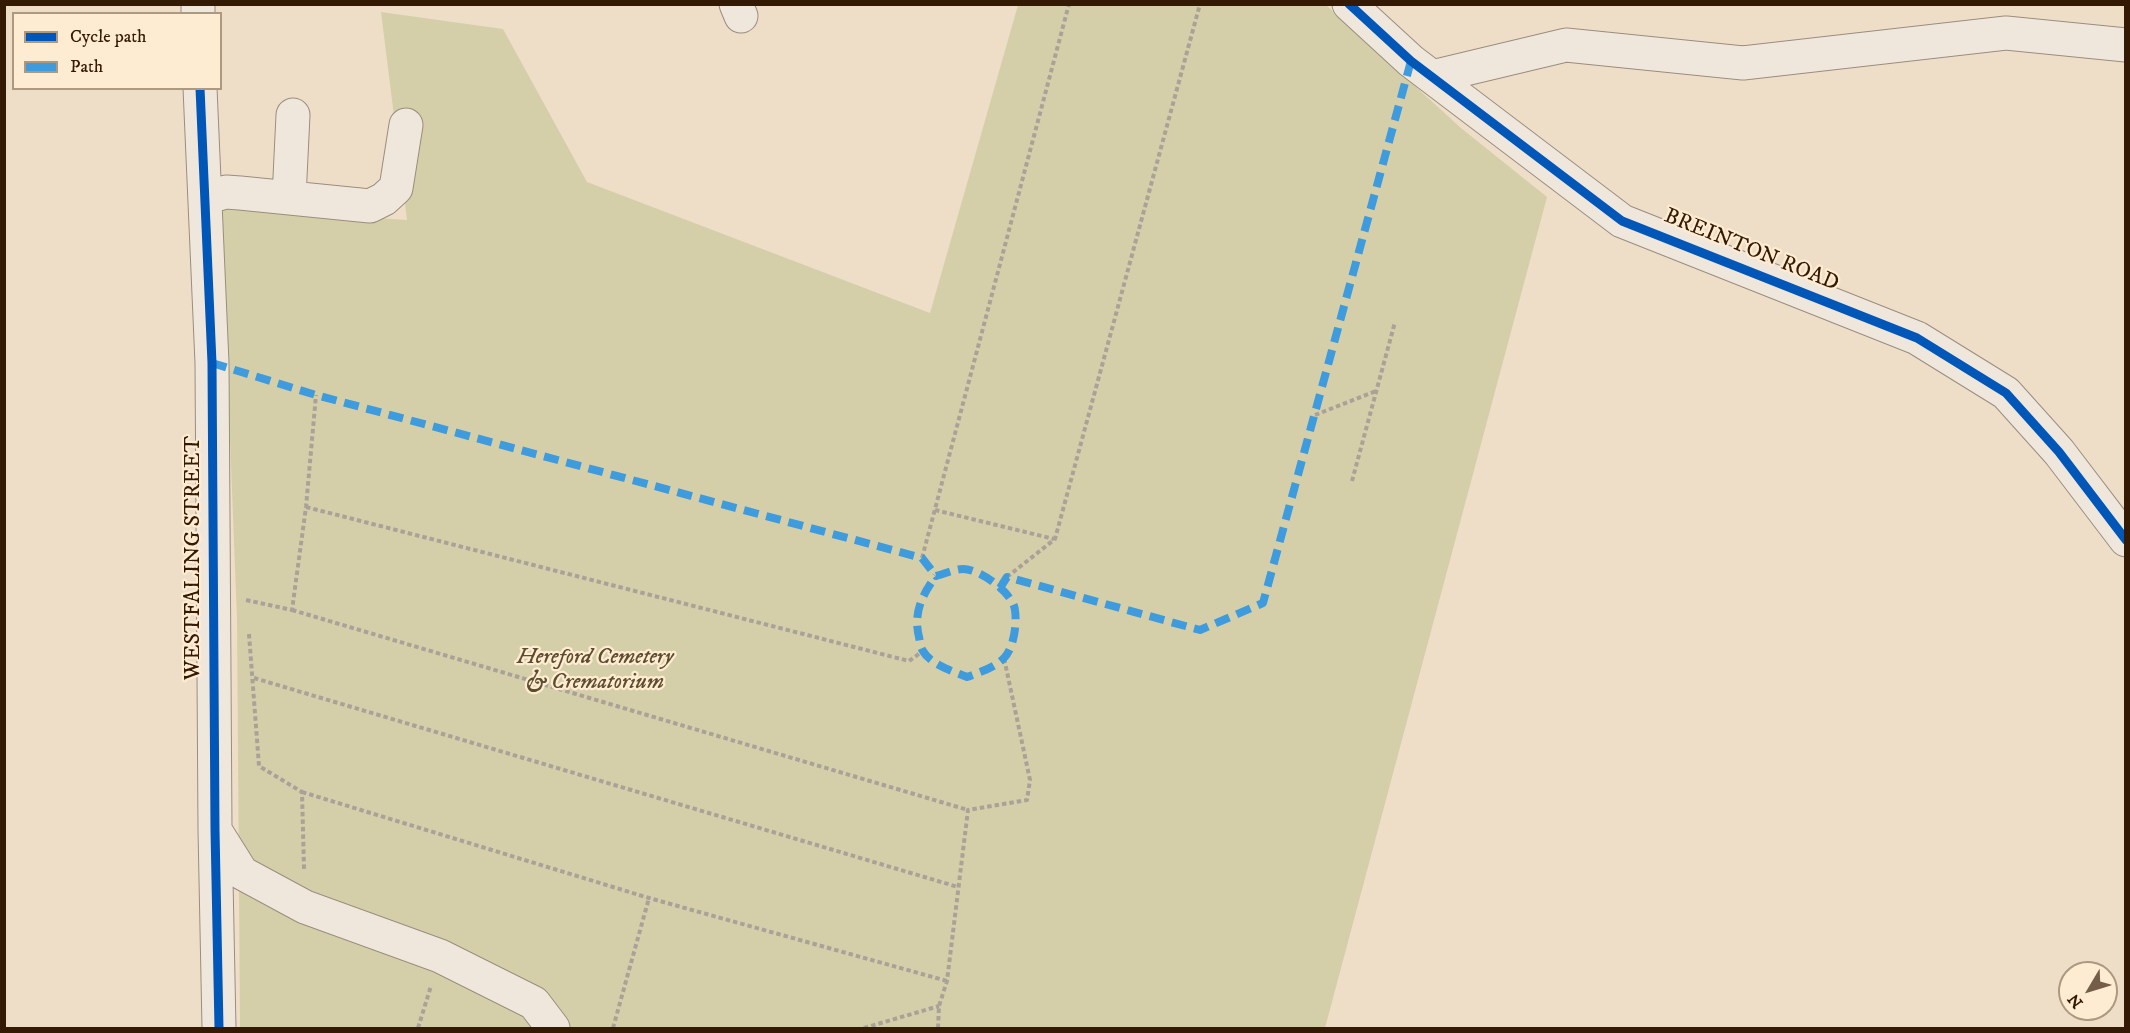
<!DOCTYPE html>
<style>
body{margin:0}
#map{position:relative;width:2130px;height:1033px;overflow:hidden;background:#eedec8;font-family:"IM FELL DW Pica",serif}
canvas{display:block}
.frame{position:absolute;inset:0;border:6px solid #341904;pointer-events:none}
.legend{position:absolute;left:12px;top:12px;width:210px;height:78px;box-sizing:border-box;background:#feecd2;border:2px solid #ad9880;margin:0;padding:8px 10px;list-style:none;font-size:18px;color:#341904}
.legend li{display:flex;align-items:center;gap:12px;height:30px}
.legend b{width:30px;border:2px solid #ad9880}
.north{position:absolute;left:2058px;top:961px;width:60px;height:60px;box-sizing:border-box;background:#feecd2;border:2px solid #ad9880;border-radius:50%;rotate:232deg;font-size:16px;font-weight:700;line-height:24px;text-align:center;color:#341904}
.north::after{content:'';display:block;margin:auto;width:21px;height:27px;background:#755e49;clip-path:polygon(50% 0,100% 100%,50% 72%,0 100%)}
</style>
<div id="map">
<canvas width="2130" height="1033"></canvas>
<div class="frame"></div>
<ul class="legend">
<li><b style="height:8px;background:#0057b8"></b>Cycle path</li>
<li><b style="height:8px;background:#3e9bdd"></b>Path</li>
</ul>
<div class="north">N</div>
</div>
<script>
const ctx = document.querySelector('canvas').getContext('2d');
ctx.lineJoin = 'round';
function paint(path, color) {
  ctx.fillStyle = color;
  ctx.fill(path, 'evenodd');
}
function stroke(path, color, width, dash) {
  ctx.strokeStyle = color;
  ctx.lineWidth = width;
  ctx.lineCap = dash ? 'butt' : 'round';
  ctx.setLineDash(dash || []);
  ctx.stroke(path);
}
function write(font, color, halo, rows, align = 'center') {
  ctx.font = font + ' "IM FELL DW Pica",serif';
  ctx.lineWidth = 4.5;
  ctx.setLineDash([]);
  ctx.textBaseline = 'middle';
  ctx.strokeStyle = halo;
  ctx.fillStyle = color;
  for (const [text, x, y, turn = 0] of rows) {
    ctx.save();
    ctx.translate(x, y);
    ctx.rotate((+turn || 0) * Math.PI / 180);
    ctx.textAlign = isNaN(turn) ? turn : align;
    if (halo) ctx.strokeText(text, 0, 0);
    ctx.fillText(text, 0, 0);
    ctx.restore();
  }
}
const green = new Path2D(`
 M1018,5H1326L1461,128L1547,197L1325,1028H240L237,619L221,208L407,220L381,12L503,29L587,182L930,313Z`);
const path = new Path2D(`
 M1315,415L1376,391
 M1352,481L1395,322
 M306,507L909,661L923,651
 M935,510L1054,539
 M922,558L1069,4
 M1007,577L1055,539L1200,4
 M246,600L292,610L306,507L316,395
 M292,610L968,810
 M249,634L259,766L302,792L304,869
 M254,678L958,887
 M302,792L649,898L947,981
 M418,1028L431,986
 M613,1028L649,898
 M864,1028L939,1006
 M938,1028L939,1006L947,981L968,810L1027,800L1030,780L1004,658`);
const minor = new Path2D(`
 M736,4L741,16
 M1349,4L1411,61L1622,221L1917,338L2006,393L2059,452L2126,540
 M198,14V4
 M1432,77L1566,45L1743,63L2006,33L2126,45
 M200,88L212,363L215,830L219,1028
 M205,198L226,192L240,193L370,206L384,199L396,188L406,125
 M289,198L293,115
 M215,830L242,873L305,907L440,956L534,1003L553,1028`);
const quiet = new Path2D(`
 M212,363L316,395L922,558L936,576C944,574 955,569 963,569C980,569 1013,593 1015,610C1017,624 1014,648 1004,658C994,668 980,672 967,677C954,672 930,664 923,651C920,647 920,641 919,637C913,613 922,595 936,576
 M1000,588L1007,577L1200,630L1263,603L1411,61`);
const cycleway = new Path2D(`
 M1349,4L1411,61L1622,221L1917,338L2006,393L2059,452L2126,540
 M200,88L212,363L215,830L219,1028`);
const streetNames = [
 ["BREINTON ROAD",1751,251,22],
 ["WESTFALING STREET",194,558,-90]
];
const parkNames = [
 ["Hereford Cemetery",595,658],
 ["& Crematorium",595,683]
];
paint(green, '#d5cfa9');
stroke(minor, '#9a8d7e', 35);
stroke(path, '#aaa298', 4, [4.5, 3]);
stroke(minor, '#f0e7dc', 33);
stroke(quiet, '#3e9bdd', 8, [15, 8]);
stroke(cycleway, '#0057b8', 9);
write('22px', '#341904', '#feecd2', streetNames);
write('italic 22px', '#5e4c2e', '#feecd2', parkNames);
</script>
